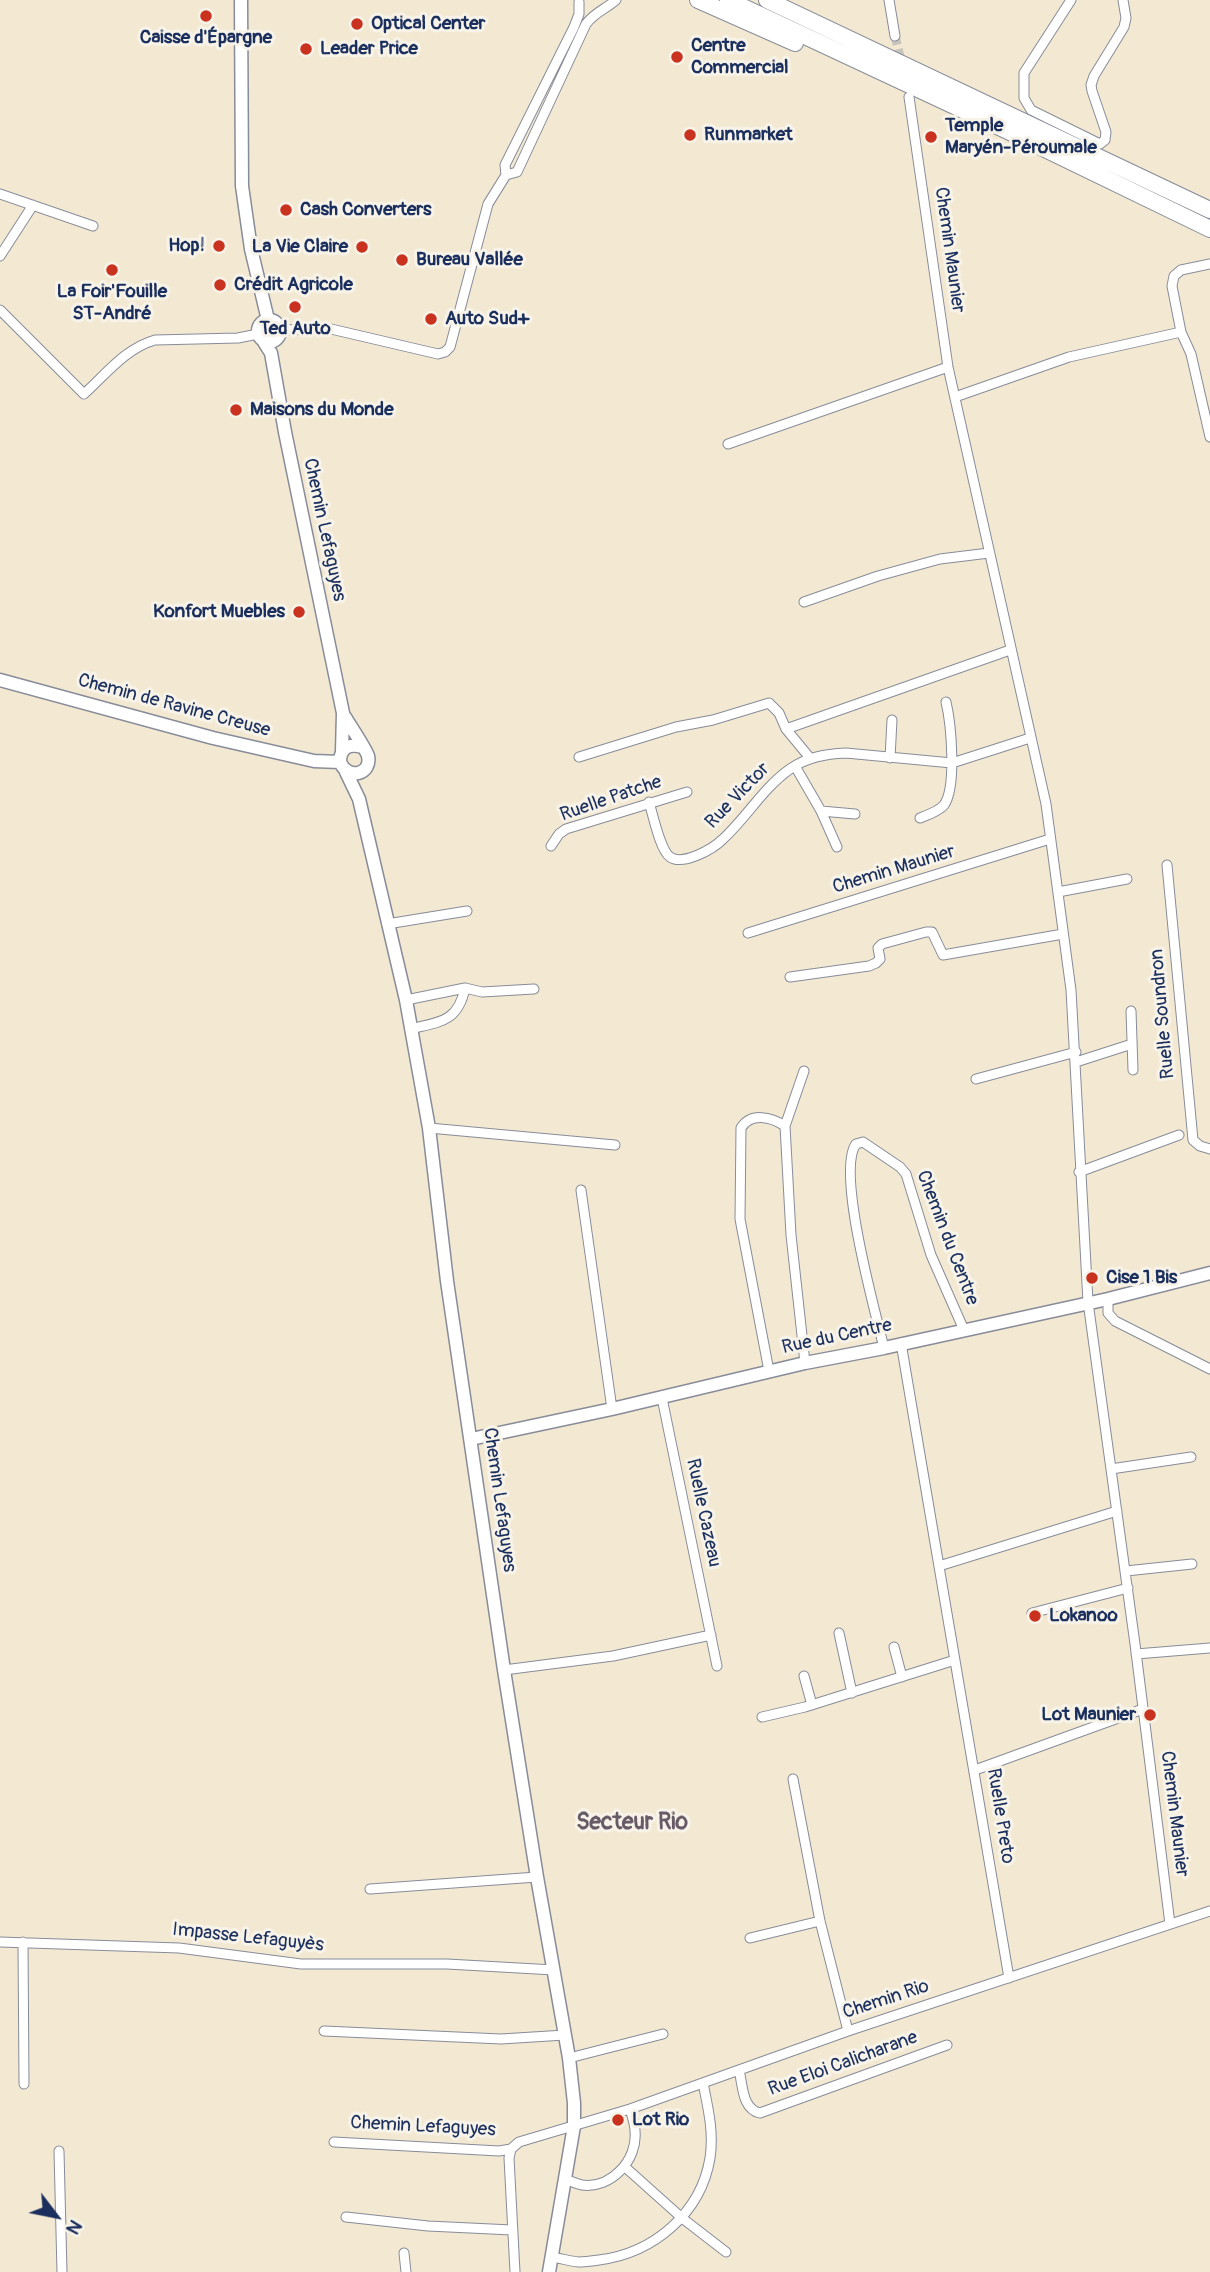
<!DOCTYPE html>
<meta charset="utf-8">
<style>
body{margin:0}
#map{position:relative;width:1210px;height:2272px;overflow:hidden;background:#f3e9d3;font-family:Pangolin,sans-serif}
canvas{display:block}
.north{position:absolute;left:21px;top:2181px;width:70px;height:70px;-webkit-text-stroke:5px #f7f3e8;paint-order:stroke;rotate:122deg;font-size:19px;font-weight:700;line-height:28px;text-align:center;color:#1b2f5e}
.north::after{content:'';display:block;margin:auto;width:24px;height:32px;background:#1b2f5e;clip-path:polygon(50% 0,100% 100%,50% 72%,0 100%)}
</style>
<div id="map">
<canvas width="1210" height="2272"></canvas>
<div class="north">N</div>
</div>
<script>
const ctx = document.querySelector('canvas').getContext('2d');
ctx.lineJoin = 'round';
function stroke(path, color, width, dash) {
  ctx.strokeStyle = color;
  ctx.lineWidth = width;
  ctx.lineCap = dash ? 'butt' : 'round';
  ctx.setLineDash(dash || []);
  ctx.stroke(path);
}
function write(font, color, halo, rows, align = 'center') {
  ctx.font = font + ' Pangolin,sans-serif';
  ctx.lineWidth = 6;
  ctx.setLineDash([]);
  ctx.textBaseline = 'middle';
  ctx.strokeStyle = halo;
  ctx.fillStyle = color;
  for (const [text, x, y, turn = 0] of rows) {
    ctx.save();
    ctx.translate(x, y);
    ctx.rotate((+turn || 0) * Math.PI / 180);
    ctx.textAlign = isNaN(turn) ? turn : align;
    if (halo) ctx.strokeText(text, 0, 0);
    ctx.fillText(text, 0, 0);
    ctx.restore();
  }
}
const streetTunnel = new Path2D(`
 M895,36L902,65`);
const street = new Path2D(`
 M889,0L895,36
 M1071,0L1024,73V98L1031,110L1100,144L1105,140L1106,132L1092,91L1091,85L1094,76L1124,27L1126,18L1123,0
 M909,97L948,367L1046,804L1071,990L1088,1302L1135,1644L1170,1924
 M506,175L517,172L586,24C595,12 606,9 616,0
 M0,194L93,226
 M0,256L33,205
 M1210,264L1181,270L1174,276L1172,286L1181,332L1191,354L1210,437
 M0,310L84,394C106,374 126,348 155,340L238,338L258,334
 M280,330L331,329L438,354L445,352L450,347L488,204L506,175L505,165L574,27L579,14V2
 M955,397L1069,357L1181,332
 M728,444L948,367
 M804,602L878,576L940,559L989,553
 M786,729L1010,650
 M579,757L676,727L713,720L769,703L779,713L786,729L810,758
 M890,758L892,720
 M795,766L821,811L837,847
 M649,802C653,815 660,850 670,857C683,866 713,849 723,839C747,817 763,788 790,769C807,757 826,754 846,753L952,763L1030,738
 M821,811L855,814
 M920,818C928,815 939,811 944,805C957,787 951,723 946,702
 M551,846L559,834L566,829L687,792
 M1167,865L1193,1140L1200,1146L1210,1149
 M1058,892L1127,879
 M387,924L467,911
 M748,933L1050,839
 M790,977L869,966L876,963L880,959L878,948L882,944L926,932H932L943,955L1063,934
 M406,1000L465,988L482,992L534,989
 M1131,1011L1133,1070
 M410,1029C440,1022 458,1022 465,988
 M1076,1062L1132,1044
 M804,1071L785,1126L791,1235L805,1363
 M976,1079L1076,1052
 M429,1128L615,1145
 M1079,1172L1179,1135
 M581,1190L612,1409
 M1108,1299V1313L1115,1321L1210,1369
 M901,1343L1009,1978
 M884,1348C875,1311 836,1171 856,1144L863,1142L900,1167L906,1174L931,1255L964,1330
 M769,1371L740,1219L741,1128C751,1112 771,1117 785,1126
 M662,1398L717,1666
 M1111,1469L1191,1457
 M939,1566L1117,1511
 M1126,1571L1192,1564
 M1032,1613L1128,1588
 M839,1633L852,1693
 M894,1647L902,1677
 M1136,1654L1210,1648
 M504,1670L613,1656L711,1635
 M804,1676L812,1705
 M762,1717L805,1707L955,1660
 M975,1770L1143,1709
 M793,1779L820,1921L848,2031
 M370,1889L537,1877
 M750,1938L820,1921
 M0,1942L179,1948L301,1964H447L554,1970
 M23,1942L24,2084
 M324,2031L501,2039L565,2035
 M569,2058L663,2034
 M739,2070C743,2086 742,2109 760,2113L947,2045
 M334,2142L499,2151L511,2149
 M59,2151L62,2272
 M625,2167L682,2218L726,2252
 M566,2180C571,2181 577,2184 582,2185C611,2189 638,2160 635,2131C635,2124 632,2116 630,2109
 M346,2217L428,2226L512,2230
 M404,2253L406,2272
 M551,2257C560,2258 569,2261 578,2262C585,2262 592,2261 599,2260C654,2253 701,2213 710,2158C714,2132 708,2108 703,2083
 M515,2272L509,2158L511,2149L519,2142L630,2109L848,2031L1210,1911`);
const secondary = new Path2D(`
 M241,0L242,186L251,249L268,320
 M258 331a11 11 0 1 1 22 0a11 11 0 1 1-22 0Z
 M264,342L271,353L285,432L343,713L342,751
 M0,680L213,738L314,761L340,762
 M345,717C349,724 366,749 368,756C372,774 348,781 340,762C340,748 349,743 362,747
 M346,772L359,799L406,1000L429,1128L447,1281L504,1670L537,1877L569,2058L574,2103V2126L549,2272
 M471,1439L612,1409L805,1363L884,1348L1108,1299L1210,1273`);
const highway = new Path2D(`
 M698,0L795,43
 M728,0L1008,131L1210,229
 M767,0L1210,210`);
const markers = [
 [206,16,7,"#c8321e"],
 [357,24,7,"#c8321e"],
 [306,49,7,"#c8321e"],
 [677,57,7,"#c8321e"],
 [690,135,7,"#c8321e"],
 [931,137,7,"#c8321e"],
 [286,210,7,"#c8321e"],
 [219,246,7,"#c8321e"],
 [362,247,7,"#c8321e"],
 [402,260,7,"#c8321e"],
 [112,270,7,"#c8321e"],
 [220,285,7,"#c8321e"],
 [295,307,7,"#c8321e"],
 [431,319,7,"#c8321e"],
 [236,410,7,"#c8321e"],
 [299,612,7,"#c8321e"],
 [1092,1278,7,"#c8321e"],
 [1035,1616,7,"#c8321e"],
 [1150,1715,7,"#c8321e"],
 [618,2120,7,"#c8321e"]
];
const poiNames = [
 ["Optical Center",371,24],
 ["Caisse d'Épargne",206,38,"center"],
 ["Centre",691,46],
 ["Commercial",691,68],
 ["Leader Price",320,49],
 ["Temple",945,126],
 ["Maryén-Péroumale",945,148],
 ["Runmarket",704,135],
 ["Cash Converters",300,210],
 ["Hop!",205,246,"right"],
 ["La Vie Claire",348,247,"right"],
 ["Bureau Vallée",416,260],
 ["Crédit Agricole",234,285],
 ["La Foir'Fouille",112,292,"center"],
 ["ST-André",112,314,"center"],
 ["Auto Sud+",445,319],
 ["Ted Auto",295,329,"center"],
 ["Maisons du Monde",250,410],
 ["Konfort Muebles",285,612,"right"],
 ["Cise 1 Bis",1106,1278],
 ["Lokanoo",1049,1616],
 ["Lot Maunier",1136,1715,"right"],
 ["Lot Rio",632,2120]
];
const streetNames = [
 ["Chemin Maunier",949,250,82],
 ["Chemin Lefaguyes",324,530,78],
 ["Chemin de Ravine Creuse",174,706,15],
 ["Rue Victor",738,796,-46],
 ["Ruelle Patche",611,799,-19],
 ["Chemin Maunier",894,870,-17],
 ["Ruelle Soundron",1163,1014,-95],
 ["Chemin du Centre",947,1238,69],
 ["Rue du Centre",837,1337,-12],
 ["Chemin Lefaguyes",499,1500,82],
 ["Ruelle Cazeau",703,1513,78],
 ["Chemin Maunier",1174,1814,83],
 ["Ruelle Preto",1000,1816,81],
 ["Impasse Lefaguyès",248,1938,6],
 ["Chemin Rio",886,2000,-18],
 ["Rue Eloi Calicharane",843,2064,-20],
 ["Chemin Lefaguyes",423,2127,3]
];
const quarterNames = [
 ["Secteur Rio",632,1823]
];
stroke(streetTunnel, '#c8c4bc', 9, [9, 4.5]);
stroke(street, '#878c98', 11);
stroke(secondary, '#878c98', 15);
stroke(highway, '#878c98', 18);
stroke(street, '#fff', 9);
stroke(secondary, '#fff', 12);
stroke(highway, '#fff', 16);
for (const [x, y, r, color] of markers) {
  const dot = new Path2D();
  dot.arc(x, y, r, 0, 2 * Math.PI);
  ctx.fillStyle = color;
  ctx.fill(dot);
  stroke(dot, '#f7f3e8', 2.5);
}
write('bold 19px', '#1b2f5e', '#f7f3e8', poiNames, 'left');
write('19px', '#1b2f5e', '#f7f3e8', streetNames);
write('bold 23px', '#685b68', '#f7f3e8', quarterNames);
</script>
